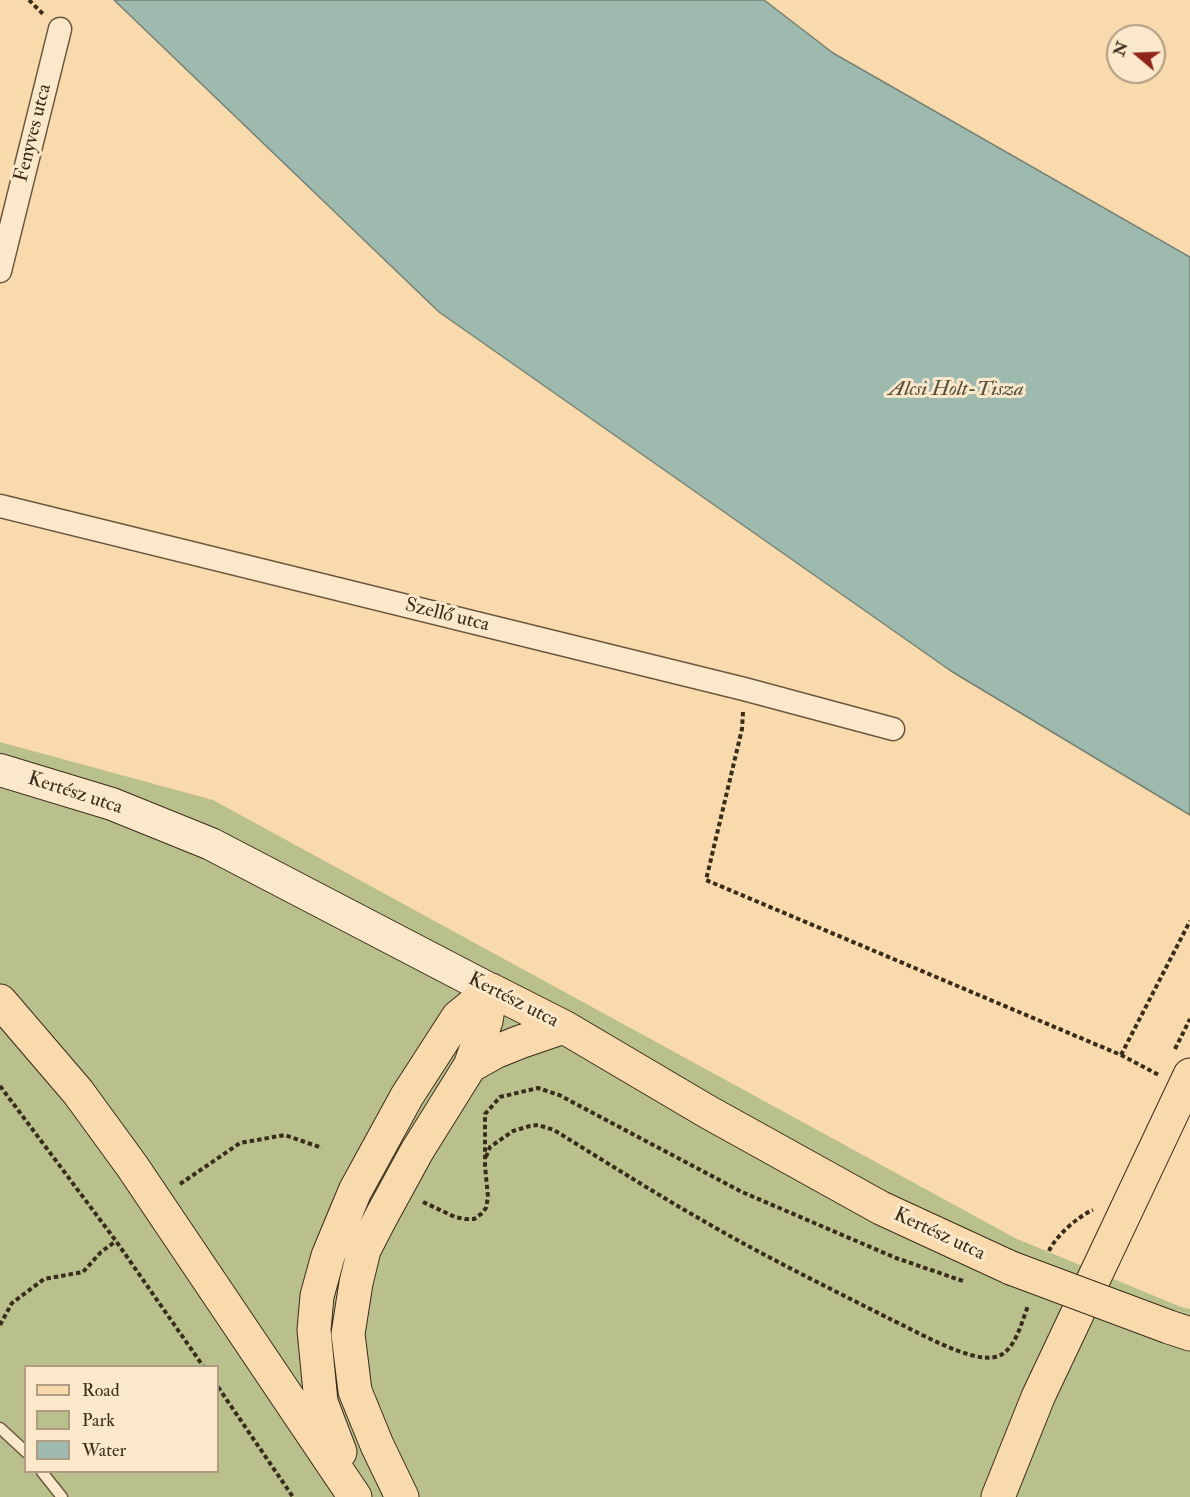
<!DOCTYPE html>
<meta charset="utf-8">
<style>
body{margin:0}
#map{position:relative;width:1190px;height:1497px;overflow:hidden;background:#f9daac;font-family:"IM FELL Double Pica",serif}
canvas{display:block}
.legend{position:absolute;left:24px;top:1365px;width:195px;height:108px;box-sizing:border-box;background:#fbe7c9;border:2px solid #ae9c83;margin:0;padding:8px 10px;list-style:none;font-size:18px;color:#3a2c1a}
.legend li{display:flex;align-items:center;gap:12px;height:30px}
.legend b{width:30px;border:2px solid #ae9c83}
.north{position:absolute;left:1106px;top:24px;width:60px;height:60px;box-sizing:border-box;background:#fbe7c9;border:2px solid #ae9c83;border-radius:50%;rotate:289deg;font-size:16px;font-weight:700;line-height:24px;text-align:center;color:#3a2c1a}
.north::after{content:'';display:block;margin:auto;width:21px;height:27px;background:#8f2418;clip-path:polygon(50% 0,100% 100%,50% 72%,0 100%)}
</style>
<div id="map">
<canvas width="1190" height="1497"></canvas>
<ul class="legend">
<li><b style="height:8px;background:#f9daac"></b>Road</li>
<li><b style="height:16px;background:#bac08c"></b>Park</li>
<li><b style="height:16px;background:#9ebaaf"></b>Water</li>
</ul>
<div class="north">N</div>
</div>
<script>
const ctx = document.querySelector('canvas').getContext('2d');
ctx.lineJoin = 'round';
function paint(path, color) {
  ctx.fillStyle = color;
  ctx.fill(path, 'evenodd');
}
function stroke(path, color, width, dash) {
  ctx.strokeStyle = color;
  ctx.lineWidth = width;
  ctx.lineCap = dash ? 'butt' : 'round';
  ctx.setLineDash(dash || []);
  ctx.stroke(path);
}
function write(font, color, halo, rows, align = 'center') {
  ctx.font = font + ' "IM FELL Double Pica",serif';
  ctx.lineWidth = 6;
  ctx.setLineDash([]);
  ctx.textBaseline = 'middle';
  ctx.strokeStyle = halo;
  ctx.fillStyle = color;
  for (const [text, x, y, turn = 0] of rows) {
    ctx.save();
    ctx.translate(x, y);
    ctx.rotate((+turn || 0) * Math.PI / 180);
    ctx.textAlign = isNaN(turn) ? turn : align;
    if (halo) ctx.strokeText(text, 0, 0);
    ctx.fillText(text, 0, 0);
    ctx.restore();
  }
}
const green = new Path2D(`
 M0,742L213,800L1015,1238L1181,1307L1190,1309V1497H0ZM26,1366H218V1472H26Z`);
const water = new Path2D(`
 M114,0H764L833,53L1190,257V815L951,671L439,312Z`);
const path = new Path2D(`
 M29,0L44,15
 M743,712L742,729L706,880L1121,1055L1159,1075
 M1175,1049L1190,1019
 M1121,1055L1190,921
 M0,1086L116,1241L203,1366
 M486,1157L490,1147L513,1131L530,1126L538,1125L554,1130C609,1164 664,1199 721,1231C776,1262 833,1290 890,1319C914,1330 970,1363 995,1357C1015,1353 1021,1323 1028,1306
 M180,1184L240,1143L285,1135L322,1148
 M423,1202L455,1217L465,1219H474L481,1214L486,1208L488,1197L485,1166V1114L500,1097L538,1088L559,1095L742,1192L896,1258L963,1281
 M1049,1251C1055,1237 1078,1216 1093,1210
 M0,1325L12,1303L44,1279L83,1272L101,1252L116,1241
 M218,1387L293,1497`);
const lane = new Path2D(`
 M0,1428L26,1452
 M42,1472L62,1497`);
const street = new Path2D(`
 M0,271L60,29
 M0,506L744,689L893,729`);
const secondary = new Path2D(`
 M0,770L112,804L211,844L491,990`);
const primary = new Path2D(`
 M491,990L564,1027L708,1112L881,1208L1011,1268
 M0,1001L78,1092L132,1166L355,1497
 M470,1066L495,1052L520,1042L564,1027
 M1169,1327L1190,1334
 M340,1452L321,1402L314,1330L317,1296L328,1256L355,1191L407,1096L458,1017L491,990
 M402,1497L377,1445L355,1391L348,1334L356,1283L364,1250L381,1217L417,1151L470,1066L486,1021L491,990
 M998,1497L1038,1397L1190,1075`);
const primaryBridge = new Path2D(`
 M1011,1268L1169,1327`);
const streetNames = [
 ["Fenyves utca",34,133,-76],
 ["Szellő utca",447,616,14],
 ["Kertész utca",75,794,18],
 ["Kertész utca",513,1001,27],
 ["Kertész utca",939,1235,25]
];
const waterNames = [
 ["Alcsi Holt-Tisza",956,390]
];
paint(green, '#bac08c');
paint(water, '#9ebaaf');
stroke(water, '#768173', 1.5);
stroke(lane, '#6a583e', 13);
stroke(street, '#6a583e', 25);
stroke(secondary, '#3a2c1a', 34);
stroke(primary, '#3a2c1a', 35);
stroke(path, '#3a2c1a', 4, [4.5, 3]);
stroke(lane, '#fbe7c9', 10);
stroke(street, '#fbe7c9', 22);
stroke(secondary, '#fbe7c9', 32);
stroke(primary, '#f9daac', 33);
stroke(primaryBridge, '#3a2c1a', 35, []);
stroke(primaryBridge, '#f9daac', 33);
write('20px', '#3a2c1a', '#fbe7c9', streetNames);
write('italic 21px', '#53503f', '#fbe7c9', waterNames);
</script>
